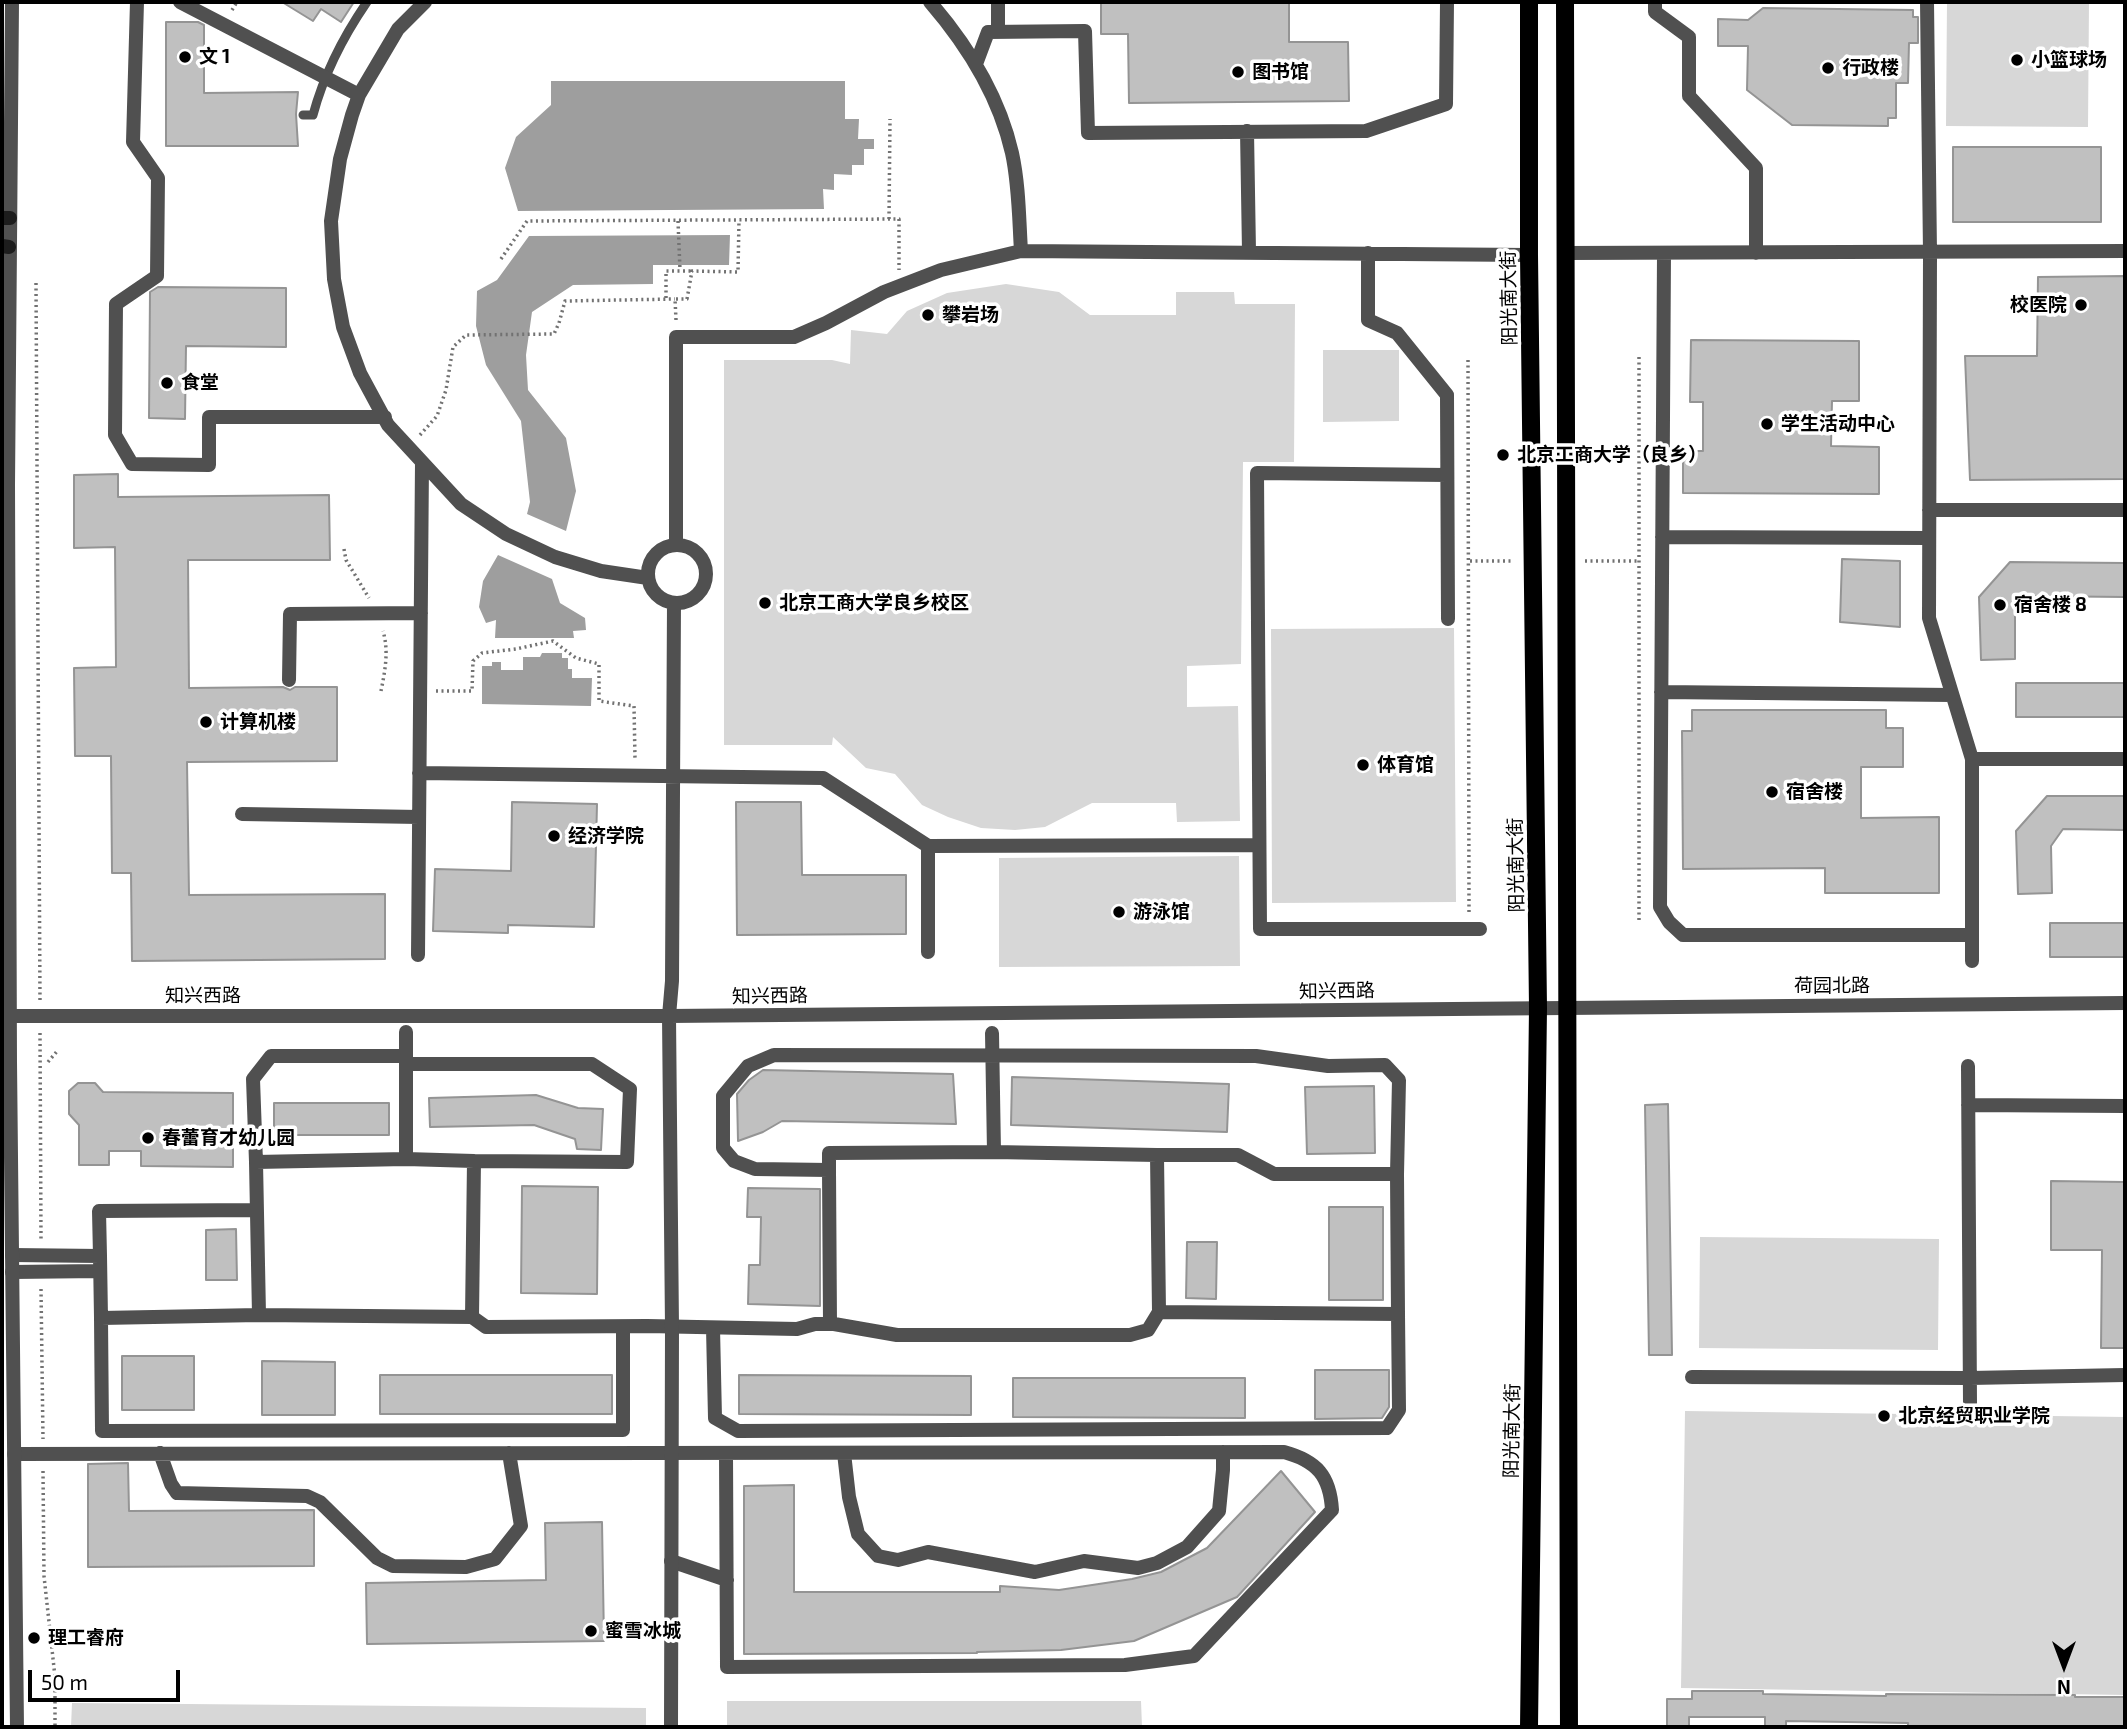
<!DOCTYPE html>
<meta charset="utf-8">
<style>
body{margin:0}
#map{position:relative;width:2127px;height:1729px;overflow:hidden;background:#fff;font-family:"Exo 2",sans-serif}
canvas{display:block}
.frame{position:absolute;inset:0;border:4px solid #000;pointer-events:none}
.north{position:absolute;left:2029px;top:1631px;width:70px;height:70px;-webkit-text-stroke:5px #fff;paint-order:stroke;rotate:180deg;font-size:19px;font-weight:700;line-height:28px;text-align:center;color:#000}
.north::after{content:'';display:block;margin:auto;width:24px;height:32px;background:#000;clip-path:polygon(50% 0,100% 100%,50% 72%,0 100%)}
.scale{position:absolute;left:28px;top:1670px;width:152px;height:32px;box-sizing:border-box;border:4px solid #000;border-top:0;padding-left:9px;font-size:21px;line-height:24px;white-space:nowrap;color:#000;-webkit-text-stroke:5px #fff;paint-order:stroke}
</style>
<div id="map">
<canvas width="2127" height="1729"></canvas>
<div class="frame"></div>
<div class="north">N</div>
<div class="scale">50 m</div>
</div>
<script>
const ctx = document.querySelector('canvas').getContext('2d');
ctx.lineJoin = 'round';
function paint(path, color) {
  ctx.fillStyle = color;
  ctx.fill(path, 'evenodd');
}
function stroke(path, color, width, dash) {
  ctx.strokeStyle = color;
  ctx.lineWidth = width;
  ctx.lineCap = dash ? 'butt' : 'round';
  ctx.setLineDash(dash || []);
  ctx.stroke(path);
}
function write(font, color, halo, rows, align = 'center') {
  ctx.font = font + ' "Exo 2","Noto Sans SC",sans-serif';
  ctx.lineWidth = 7;
  ctx.setLineDash([]);
  ctx.textBaseline = 'middle';
  ctx.strokeStyle = halo;
  ctx.fillStyle = color;
  for (const [text, x, y, turn = 0] of rows) {
    ctx.save();
    ctx.translate(x, y);
    ctx.rotate((+turn || 0) * Math.PI / 180);
    ctx.textAlign = isNaN(turn) ? turn : align;
    if (halo) ctx.strokeText(text, 0, 0);
    ctx.fillText(text, 0, 0);
    ctx.restore();
  }
}
const green = new Path2D(`
 M1947,2H2089L2088,127L1946,126Z
 M1006,284L1059,292L1090,315H1176V292H1234L1235,304H1295L1294,462H1243L1241,664L1187,666V707L1238,706L1240,821L1177,822L1176,803H1092L1045,827L1015,830L981,828L948,817L922,805L895,774L866,768L833,737L832,745H724V360H832L850,364L851,330L887,334L907,311L947,293Z
 M1323,350H1399V421L1323,422Z
 M1454,628L1456,902L1272,903L1271,629Z
 M1239,856L1240,966L999,967V858Z
 M1700,1237L1939,1239L1938,1350L1699,1348Z
 M1685,1411L2125,1417V1695L1681,1688Z
 M727,1701H1141L1142,1727H727Z
 M72,1703L646,1708V1727H71Z`);
const water = new Path2D(`
 M551,81H845V119H859L858,139H874V149H864V165H852V175L834,174V190L823,189L824,209L518,211L505,168L516,137L551,105Z
 M730,235L729,265H653V284L573,285L532,312L526,355L528,390L566,438L576,491L566,531L527,514L530,502L521,421L486,365L476,326L477,291L497,280L529,236Z
 M498,555L552,579L560,603L585,618L586,630L573,631L574,638H495L496,620L486,623L479,607L483,581Z
 M542,653H562V658H568V669H572V678H592L591,706L482,704V666H492V662H501V670H523V657H540Z`);
const building = new Path2D(`
 M282,2H354L341,22L321,9L313,21Z
 M1101,2H1289V42H1348L1349,101L1129,103L1128,34H1101Z
 M1763,8L1913,10V17H1918V43H1909L1908,83H1896V118H1888V126L1792,125L1747,90L1748,46H1718V19L1748,20Z
 M166,22H198L204,25V93L298,92L296,114L298,146H166Z
 M1953,147H2101V222H1953Z
 M2125,276V479L1970,480L1965,356H2037L2038,277Z
 M158,287L286,288V347L186,346L185,419L149,418L150,292Z
 M1691,340L1859,341V401H1832L1831,446L1879,447V494L1683,493V451H1703V402H1690Z
 M118,474V497L329,495L330,560H188L189,688L283,687L290,690L295,687H337V761L187,762L189,895L385,894V959L132,961L131,873H112L111,756H75L74,668L116,667L115,547L74,548V475Z
 M1842,559L1900,561V627L1840,622Z
 M2010,562L2125,563V597L2026,596L2015,612V659L1981,660L1979,597Z
 M2016,683H2125V717H2016Z
 M1692,710H1886V728H1903V767H1861V818L1939,817V893H1825V868L1683,869L1682,731H1692Z
 M2047,796H2125V830L2063,829L2051,846L2052,893L2018,894L2016,831Z
 M512,802L597,804L594,927L508,925V933L433,931L435,869L511,871Z
 M736,802H801L802,875H906V934L737,935Z
 M2050,923H2125V957H2050Z
 M763,1070L953,1074L956,1124L782,1121L763,1132L738,1141L737,1094L749,1080Z
 M1012,1077L1229,1084L1227,1132L1011,1125Z
 M78,1083H95L103,1092L233,1093V1167L141,1166V1151H109V1165H79V1125L69,1114V1091Z
 M1374,1086L1375,1153L1307,1154L1305,1087Z
 M536,1095L578,1108L603,1109L601,1150L577,1149L575,1139L534,1125L430,1127L429,1098Z
 M274,1103H389V1135H274Z
 M1668,1104L1672,1355H1649L1645,1105Z
 M2051,1181L2125,1182V1348H2101L2102,1250H2051Z
 M522,1186L598,1187L597,1294L521,1293Z
 M748,1188L820,1189V1306L748,1304L749,1265H760L761,1217H747Z
 M1329,1207H1383V1300H1329Z
 M236,1229L237,1280H206V1230Z
 M1187,1242H1217L1216,1299L1186,1298Z
 M122,1356H194V1410H122Z
 M262,1361L335,1362V1415H262Z
 M1315,1370H1389V1407L1382,1418L1315,1419Z
 M380,1375H612V1414H380Z
 M739,1375L971,1376V1415L739,1414Z
 M1013,1378H1245V1418L1013,1417Z
 M128,1463L129,1511L314,1510V1566L88,1567V1464Z
 M1281,1471L1315,1512L1237,1597L1134,1641L1061,1650L977,1652V1653L744,1654V1486L794,1485V1592H1000V1586L1059,1590L1132,1579L1161,1572L1207,1548Z
 M602,1522L604,1641L367,1644L366,1583L546,1580L545,1523Z
 M1692,1691H1763V1694L1886,1696V1694L2075,1695V1697H2125V1727H1908V1723L1786,1721V1727H1765V1717H1689V1727H1667V1699H1692Z`);
const path = new Path2D(`
 M232,10L237,2
 M889,219L890,119
 M678,221L680,270
 M501,259L527,221L899,219V270
 M36,283L40,1001
 M666,298V271H692
 M676,320L675,299H687L692,271L738,272L739,220
 M1639,357V922
 M1468,360L1469,913
 M420,435L437,416L446,390L453,347L466,335L554,334L559,323L565,301L675,299
 M344,549L346,560L369,598
 M1470,561H1514
 M1585,561H1639
 M381,691C385,671 389,651 383,631
 M436,691H472L473,661L482,653L516,649L553,641L576,658L599,664V701L634,706L635,759
 M40,1033L41,1239
 M48,1062L58,1050
 M41,1289L43,1439
 M43,1471L44,1576L55,1677V1727`);
const service = new Path2D(`
 M303,115H313C324,74 343,37 367,2`);
const minor = new Path2D(`
 M137,2L133,142L158,178L157,276L116,304L115,435L132,464L209,465V417H385
 M180,2L359,95
 M425,2L398,29L359,95L352,115L340,159L331,221L334,279L343,327L360,373L388,425L461,504L506,534L555,557L601,571L648,578
 M930,2C968,46 999,96 1012,153C1019,185 1019,219 1021,251
 M998,2V32
 M1655,2V12L1689,37V96L1756,168V253
 M1927,2L1930,253L1929,618L1972,759V961
 M976,64L988,32L1085,31L1088,133L1366,131L1446,104L1447,2
 M1247,131L1249,252
 M1368,253V320L1397,333L1447,395L1448,619
 M1566,253L2125,251
 M1664,254L1660,907L1669,922L1683,935H1972
 M1447,475L1257,473L1260,929H1480
 M1929,510H2125
 M1662,537L1929,538
 M648 574a29 29 0 1 1 58 0a29 29 0 1 1-58 0Z
 M676,545V337H794L826,323L884,292L941,270L1021,251L1529,255
 M289,680L290,614L421,613
 M1661,692L1952,695
 M1972,759H2125
 M419,773L823,778L928,846L1259,845
 M242,814L419,817
 M928,846V952
 M418,955L422,462
 M669,1016L672,981L674,603
 M406,1032V1159L256,1162L259,1315L472,1317L486,1327L647,1326L797,1329L815,1324H834L897,1335H1130L1148,1330L1159,1312L1157,1155L994,1152L992,1033
 M406,1064H592L630,1089L627,1162L474,1161L472,1317
 M1968,1066L1970,1403
 M1968,1105L2125,1106
 M406,1159L474,1161
 M256,1162L253,1079L271,1056H406
 M829,1170V1153L994,1152
 M12,1255L100,1256L99,1211L257,1210
 M100,1256L101,1318L259,1315
 M12,1272L100,1271
 M1159,1312L1398,1314L1397,1174
 M101,1318L102,1431L623,1430V1327
 M830,1324L829,1170L755,1169L734,1161L723,1148V1096L748,1066L774,1055L1256,1056L1328,1066L1385,1065L1399,1080L1397,1174H1274L1238,1155H1157
 M713,1328L715,1418L738,1431L1387,1428L1399,1410L1398,1314
 M1692,1377L1970,1378L2125,1375
 M160,1453L171,1484L177,1493L307,1496L320,1502L377,1558L393,1566L466,1567L495,1559L521,1526L509,1453
 M844,1453L849,1497L858,1534L878,1556L898,1560L928,1552L1035,1572L1084,1561L1138,1568L1157,1563L1187,1547L1219,1511L1223,1470V1452
 M14,1454L1284,1452C1317,1461 1330,1476 1332,1510L1194,1656L1125,1665L727,1667L726,1453
 M671,1561L727,1580`);
const tertiary = new Path2D(`
 M12,2L8,484L10,1062L17,1727
 M2,1016H669L2125,1003
 M669,1016L672,1328L671,1727`);
const secondary = new Path2D(`
 M2,218H10
 M2,246L9,247`);
const primary = new Path2D(`
 M1565,2L1569,1727
 M1529,1727L1538,1008L1529,255V2`);
const markers = [
 [185,57,7,"#000"],
 [2017,60,7,"#000"],
 [1828,68,7,"#000"],
 [1238,72,7,"#000"],
 [2081,305,7,"#000"],
 [928,315,7,"#000"],
 [167,383,7,"#000"],
 [1767,424,7,"#000"],
 [1503,455,7,"#000"],
 [765,603,7,"#000"],
 [2000,605,7,"#000"],
 [206,722,7,"#000"],
 [1363,765,7,"#000"],
 [1772,792,7,"#000"],
 [554,836,7,"#000"],
 [1119,912,7,"#000"],
 [148,1138,7,"#000"],
 [1884,1416,7,"#000"],
 [591,1631,7,"#000"],
 [34,1638,7,"#000"]
];
const poiNames = [
 ["文 1",199,57],
 ["小篮球场",2031,60],
 ["行政楼",1842,68],
 ["图书馆",1252,72],
 ["校医院",2067,305,"right"],
 ["攀岩场",942,315],
 ["食堂",181,383],
 ["学生活动中心",1781,424],
 ["北京工商大学（良乡）",1517,455],
 ["北京工商大学良乡校区",779,603],
 ["宿舍楼 8",2014,605],
 ["计算机楼",220,722],
 ["体育馆",1377,765],
 ["宿舍楼",1786,792],
 ["经济学院",568,836],
 ["游泳馆",1133,912],
 ["春蕾育才幼儿园",162,1138],
 ["北京经贸职业学院",1898,1416],
 ["蜜雪冰城",605,1631],
 ["理工睿府",48,1638]
];
const streetNames = [
 ["阳光南大街",1509,298,-91],
 ["阳光南大街",1516,865,-91],
 ["荷园北路",1832,986],
 ["知兴西路",1337,991,-1],
 ["知兴西路",203,996],
 ["知兴西路",770,996,-1],
 ["阳光南大街",1512,1431,-89]
];
paint(green, '#d7d7d7');
paint(water, '#9e9e9e');
paint(building, '#c0c0c0');
stroke(building, '#949494', 2);
stroke(path, '#727272', 3.5, [2, 3.5]);
stroke(service, '#505050', 9);
stroke(minor, '#505050', 14);
stroke(tertiary, '#505050', 14);
stroke(secondary, '#1d1d1d', 14);
stroke(primary, '#000', 18);
for (const [x, y, r, color] of markers) {
  const dot = new Path2D();
  dot.arc(x, y, r, 0, 2 * Math.PI);
  ctx.fillStyle = color;
  ctx.fill(dot);
  stroke(dot, '#fff', 2.5);
}
write('bold 19px', '#000', '#fff', poiNames, 'left');
write('19px', '#000', '#fff', streetNames);
</script>
